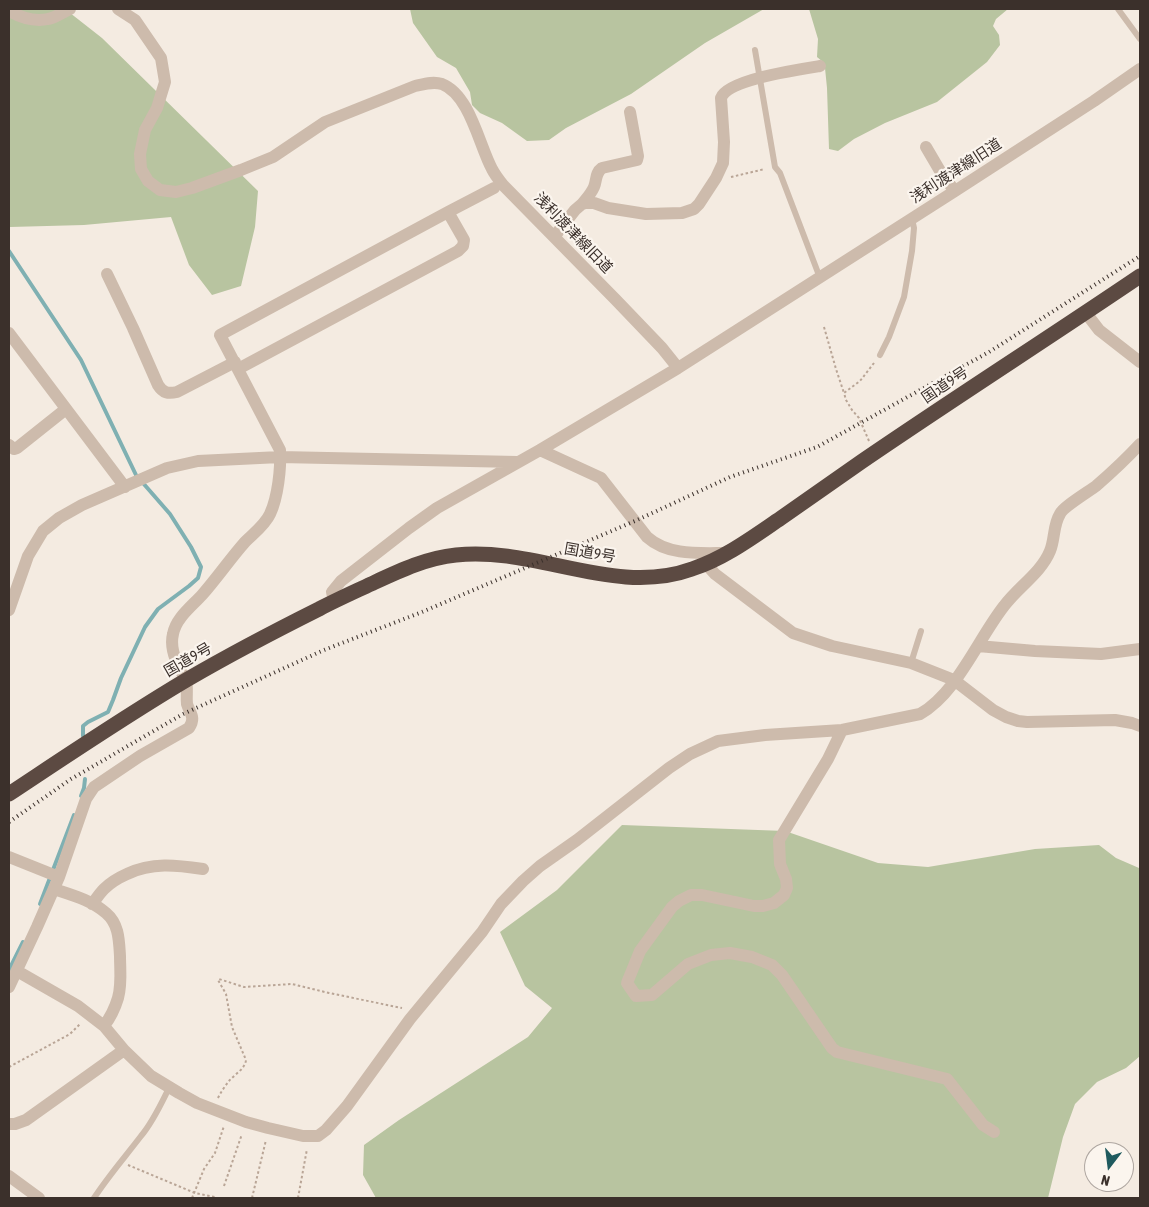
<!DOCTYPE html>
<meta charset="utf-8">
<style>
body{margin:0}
#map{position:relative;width:1149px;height:1207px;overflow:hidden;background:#f4ebe1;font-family:"Asap Condensed",sans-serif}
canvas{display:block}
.frame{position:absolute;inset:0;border:10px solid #3b302b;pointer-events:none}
.north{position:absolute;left:1084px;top:1142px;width:50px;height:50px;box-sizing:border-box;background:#fbf5ee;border:1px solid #aea6a0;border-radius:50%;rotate:195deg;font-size:14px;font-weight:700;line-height:20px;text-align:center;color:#3b302b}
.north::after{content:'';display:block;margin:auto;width:18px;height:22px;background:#1f5a5e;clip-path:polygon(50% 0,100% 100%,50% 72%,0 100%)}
</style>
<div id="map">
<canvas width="1149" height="1207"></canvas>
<div class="frame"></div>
<div class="north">N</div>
</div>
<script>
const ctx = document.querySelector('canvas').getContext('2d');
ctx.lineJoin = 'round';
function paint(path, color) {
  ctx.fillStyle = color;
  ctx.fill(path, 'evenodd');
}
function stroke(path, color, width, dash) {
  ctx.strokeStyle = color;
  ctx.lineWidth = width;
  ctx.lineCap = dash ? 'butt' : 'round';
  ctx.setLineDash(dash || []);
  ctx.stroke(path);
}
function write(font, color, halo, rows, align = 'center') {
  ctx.font = font + ' "Asap Condensed","Noto Sans JP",sans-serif';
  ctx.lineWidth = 4.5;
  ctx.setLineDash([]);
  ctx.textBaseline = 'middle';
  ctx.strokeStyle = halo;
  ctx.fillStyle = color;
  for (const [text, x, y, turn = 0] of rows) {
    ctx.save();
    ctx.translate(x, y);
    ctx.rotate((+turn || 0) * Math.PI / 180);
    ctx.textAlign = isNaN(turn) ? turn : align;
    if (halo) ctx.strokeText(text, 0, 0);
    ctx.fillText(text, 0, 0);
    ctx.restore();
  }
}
const green = new Path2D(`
 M9,9H65L102,38L258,191L255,227L241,286L212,295L189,265L171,217L84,225L10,227L9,226Z
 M410,9H764L705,43L631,94L566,128L549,140L527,141L502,123L480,113L472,105L470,92L456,68L437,57L413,23Z
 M809,9H1008L996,19L993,26L999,35L1000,45L987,62L937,102L885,123L854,139L838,151L829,149L827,88L825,68L823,62L817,57L818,39Z
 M622,825L785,831L878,863L928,867L1035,849L1099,845L1116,858L1139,868L1140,870V1056L1126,1068L1097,1082L1075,1104L1063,1137L1048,1198H376L363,1175L364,1145L399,1120L528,1037L552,1008L525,986L500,932L557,890Z`);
const stream = new Path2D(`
 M9,251L81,360L136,475L170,514L191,547L201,567L198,578L189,586L158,609L145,627L121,678L113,700L108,712L88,722L83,726V736
 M81,796L84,788L85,779
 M40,904L74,815
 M9,970L23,942`);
const path = new Path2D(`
 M731,177L765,169
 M824,327L836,369L844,393
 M869,441L859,418L852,410L846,400L844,393L860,381L874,363
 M9,1067L70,1034L81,1023
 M218,1098C221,1092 225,1086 229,1081C235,1074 245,1069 246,1060L232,1027L226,994L218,980L219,979L244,987L292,984L329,993L402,1008
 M128,1165L195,1193L215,1197
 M224,1186L242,1134
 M192,1198L204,1169L215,1153L224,1126
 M252,1198L266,1140
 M298,1198L307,1149`);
const lane = new Path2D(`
 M1118,9L1140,39
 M755,50L775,167L780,173L820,278
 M880,355L889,337L904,297L912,251L914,228L912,219
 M911,663L921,631
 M94,1198C109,1175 125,1157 141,1136C153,1122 161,1104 169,1088`);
const street = new Path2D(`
 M118,9L135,20L161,58L165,82L157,108L145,130L140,154L141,169L148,181L160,190L176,192L192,188L241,170L273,157L325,122L415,86C424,84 433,81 442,84C470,95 479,145 492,169C495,175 499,180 503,185L616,300L662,348L678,368
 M9,11C20,17 35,22 48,19C55,18 63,12 70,9
 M926,147L943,176L955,191
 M582,204C586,199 591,194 594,187C597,180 595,173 602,168L637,160L638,156L630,112
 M554,237L575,210L582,204L586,203H594L608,208L646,214L682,213L694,209L699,204L716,178L723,163L724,142L721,98C727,80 801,69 820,66
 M107,274L133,328L158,385C163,393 168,394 177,392L235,362
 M1086,313L1099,330L1140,362
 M9,333L125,487
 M238,369L458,251L463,246L464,240L448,212
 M9,445L14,449L17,448L66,409
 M540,450L601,478L647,537C668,556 700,553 726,553
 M706,564L715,574L793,633L832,646L911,663L954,680L993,710L1006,717L1018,721L1027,722L1115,720L1132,723L1140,726
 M334,601L332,592L341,581L409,528L437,508L540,450L678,368L955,191L1094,101L1140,69
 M9,610L28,556L43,531L59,518L82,505L167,468L198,461L280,457L517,462
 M978,646L1035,651L1101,654L1140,649
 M842,730L828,759L779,840L780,864L786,879L787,888L784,895L774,903L763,906H754L702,895H691L679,901L672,907L640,951L627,983L636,996L652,995L688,964L711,955L730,953L752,957L772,965L782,975L832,1048L837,1052L947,1079L983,1125L994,1132
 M9,857L59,877
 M54,889C72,895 91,900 106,913C119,924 119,940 120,956C120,970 122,984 118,998C115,1008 110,1018 104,1026
 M92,904C96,899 100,893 104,889C111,882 118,878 127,874C152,862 176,865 203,869
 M17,971L78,1006L104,1026L124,1050L151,1076L179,1093L197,1103L246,1122L268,1128L303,1136H318L326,1130L347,1106L410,1019L482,932L501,904L523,881L540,866L577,840L669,768L690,754L718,741L765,735L842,730L920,714C957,693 978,639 1004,606C1018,587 1041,573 1050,551C1055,539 1053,525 1060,514C1063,507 1088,492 1096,486C1111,473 1126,459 1140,444
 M9,987L37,927L59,877L86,799L94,787L140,756L189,728C196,717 190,714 187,704C186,696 188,688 186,681C185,677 182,674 181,671C175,660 170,646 173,634C176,618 191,607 202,595C217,578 230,559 245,542C254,533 265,525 270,514C278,497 281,468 280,450L220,335L448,212L494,188
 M9,1124H15L26,1120L124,1050
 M9,1176L39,1198`);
const highway = new Path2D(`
 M9,794C68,755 127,715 188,679C231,654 275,631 319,609C336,600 354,592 371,584C399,571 426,558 456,555C535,546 615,597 692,569C725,558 753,537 781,518C808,499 834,481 861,462C953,399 1047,339 1140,276`);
const rail = new Path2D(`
 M9,822L71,779L183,714L324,650L422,612L635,521L730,477L817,447L989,352L1140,256`);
const streetNames = [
 ["浅利渡津線旧道",956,171,-33],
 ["浅利渡津線旧道",573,233,46],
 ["国道9号",945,385,-34],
 ["国道9号",590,553,10],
 ["国道9号",188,660,-30]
];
paint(green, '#b8c4a0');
stroke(stream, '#7fb0b2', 4);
stroke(path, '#b9a596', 2, [2.5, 2.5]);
stroke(lane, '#cdbbac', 6);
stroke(street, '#cdbbac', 12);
stroke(highway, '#5c4a42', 15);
stroke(rail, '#3b302b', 4, [1, 4]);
write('15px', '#3b302b', '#fbf5ee', streetNames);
</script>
